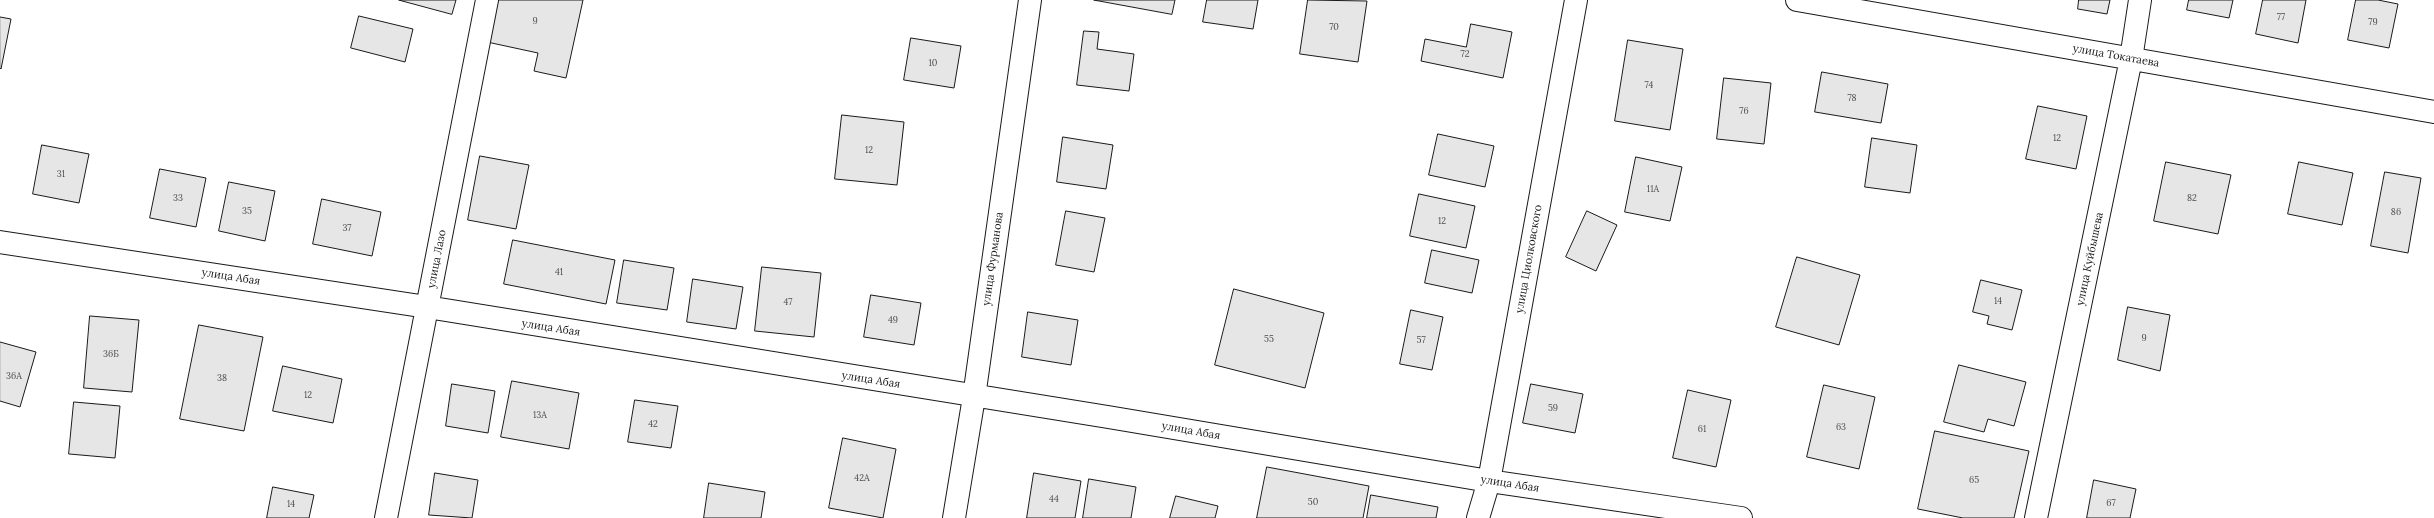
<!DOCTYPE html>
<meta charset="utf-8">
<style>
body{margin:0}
canvas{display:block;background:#fff}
</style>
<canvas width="2434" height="518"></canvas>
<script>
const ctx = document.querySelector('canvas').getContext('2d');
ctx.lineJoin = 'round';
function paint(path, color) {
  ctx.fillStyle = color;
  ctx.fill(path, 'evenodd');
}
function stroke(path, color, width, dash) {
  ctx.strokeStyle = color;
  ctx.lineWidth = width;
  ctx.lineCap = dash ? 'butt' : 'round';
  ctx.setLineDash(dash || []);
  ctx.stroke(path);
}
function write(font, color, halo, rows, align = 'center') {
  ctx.font = font + ' Lora,serif';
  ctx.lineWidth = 3;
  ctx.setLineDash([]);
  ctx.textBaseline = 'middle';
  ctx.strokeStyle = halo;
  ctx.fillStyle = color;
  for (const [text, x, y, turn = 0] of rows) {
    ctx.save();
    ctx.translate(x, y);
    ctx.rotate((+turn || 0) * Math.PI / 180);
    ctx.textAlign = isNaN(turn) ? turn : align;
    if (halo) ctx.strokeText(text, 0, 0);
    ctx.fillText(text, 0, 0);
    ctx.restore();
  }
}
const building = new Path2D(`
 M399,0H456L452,14Z
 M497,0H583L566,78L534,71L538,53L487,42Z
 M1094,0H1175L1172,14Z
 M1207,0H1258L1253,29L1203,22Z
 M1308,0L1367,1L1358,62L1300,54Z
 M2079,0H2110L2107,14L2078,9Z
 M2189,0H2233L2229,18L2187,10Z
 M2263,0H2306L2298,43L2256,34Z
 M2356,0H2378L2398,4L2389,48L2348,40Z
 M359,16L413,29L405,62L351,48Z
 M0,17L11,19L1,69L0,68Z
 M1471,24L1512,32L1503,78L1421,61L1425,39L1466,47Z
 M1084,31L1099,32L1097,49L1134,54L1129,91L1077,85Z
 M911,38L961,46L954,88L904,80Z
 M1628,40L1683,49L1670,130L1615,121Z
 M1822,72L1888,84L1881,123L1815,112Z
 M1724,78L1771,83L1764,144L1717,139Z
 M2038,106L2087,116L2076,169L2026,159Z
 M842,115L904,122L897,185L835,179Z
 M1438,134L1494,146L1485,187L1429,175Z
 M1063,137L1113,145L1106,189L1057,182Z
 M1872,138L1917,145L1910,193L1865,187Z
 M42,145L89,154L79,203L33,194Z
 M480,156L529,165L516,229L468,220Z
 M1636,157L1682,167L1670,221L1625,212Z
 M2166,162L2231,175L2218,234L2154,221Z
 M2299,162L2353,173L2342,225L2288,214Z
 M160,169L206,178L196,227L150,218Z
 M2385,172L2421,178L2408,253L2371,246Z
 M229,182L275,191L265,241L219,231Z
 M1419,194L1475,206L1466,248L1410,236Z
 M322,199L381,212L372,256L313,244Z
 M1066,211L1105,218L1094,272L1056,265Z
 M1587,211L1617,225L1596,271L1566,257Z
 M513,240L615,260L606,304L504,284Z
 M1432,250L1479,260L1472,293L1425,283Z
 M1797,257L1860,275L1839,345L1776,327Z
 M624,260L674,268L667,310L617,303Z
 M762,267L821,273L814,337L755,331Z
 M693,279L743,287L736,329L687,322Z
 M1981,280L2022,290L2012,330L1987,324L1989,316L1973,312Z
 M1234,289L1324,313L1305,388L1215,365Z
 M871,295L921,303L914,345L864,337Z
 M2128,307L2170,315L2160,371L2118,360Z
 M1411,310L1443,317L1432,370L1400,364Z
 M1028,312L1078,320L1071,365L1022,357Z
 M90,316L139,320L132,392L84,388Z
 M199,325L263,337L244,431L180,419Z
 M0,342L36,352L20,407L0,401Z
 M1959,365L2026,382L2014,426L1988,419L1984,432L1944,422Z
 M283,366L342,379L333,423L273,411Z
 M512,381L579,393L569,449L501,437Z
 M452,384L495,391L488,433L446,426Z
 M1531,384L1583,394L1575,433L1523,423Z
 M1824,385L1875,397L1859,469L1807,457Z
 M1688,390L1731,400L1716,467L1673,458Z
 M635,400L678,406L671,448L628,442Z
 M74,402L120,406L115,458L69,454Z
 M1935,431L2029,451L2014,518H1963L1918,509Z
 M843,438L896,449L883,518L829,508Z
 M1267,467L1369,486L1363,518H1257Z
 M435,473L478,480L472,518L429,515Z
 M1034,473L1081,481L1075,518H1027Z
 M1089,479L1136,487L1131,518H1083Z
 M2094,480L2136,489L2130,518H2087Z
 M709,483L765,492L761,518H704Z
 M273,487L314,495L309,518H267Z
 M1371,495L1438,507L1436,518H1367Z
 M1176,496L1218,506L1215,518H1170Z`);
const minor = new Path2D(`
 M1797,0L2434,112
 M0,242L427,307L1108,417L1489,481L1741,518
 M386,518L487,0
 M954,518L974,397L1030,0
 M1478,518L1489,481L1576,0
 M2036,518L2131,59L2140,0`);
const numberNames = [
 ["77",2281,17],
 ["9",535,21],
 ["79",2373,22],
 ["70",1334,27],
 ["72",1465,54],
 ["10",933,63],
 ["74",1649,85],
 ["78",1852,98],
 ["76",1744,111],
 ["12",2057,138],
 ["12",869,150],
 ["31",61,174],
 ["11А",1653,189],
 ["33",178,198],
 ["82",2192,198],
 ["35",247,211],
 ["86",2396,212],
 ["12",1442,221],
 ["37",347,228],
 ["41",559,272],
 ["14",1998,301],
 ["47",788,302],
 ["49",893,320],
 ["9",2144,338],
 ["55",1269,339],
 ["57",1421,340],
 ["36Б",111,354],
 ["36А",14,376],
 ["38",222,378],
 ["12",308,395],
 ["59",1553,408],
 ["13A",540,415],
 ["42",653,424],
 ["63",1841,427],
 ["61",1702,429],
 ["42A",862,478],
 ["65",1974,480],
 ["44",1054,499],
 ["50",1313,502],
 ["67",2111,503],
 ["14",291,504]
];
const streetNames = [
 ["улица Токатаева",2116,56,10],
 ["улица Лазо",437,259,-79],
 ["улица Фурманова",993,259,-82],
 ["улица Циолковского",1529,259,-80],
 ["улица Куйбышева",2090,259,-78],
 ["улица Абая",231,277,9],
 ["улица Абая",551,328,9],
 ["улица Абая",871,380,9],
 ["улица Абая",1191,431,10],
 ["улица Абая",1510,484,9]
];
paint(building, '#e6e6e6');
stroke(building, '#1a1a1a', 1);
stroke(minor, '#1a1a1a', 24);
stroke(minor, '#fff', 22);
write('9px', '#4d4d4d', null, numberNames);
write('11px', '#1a1a1a', '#fff', streetNames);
</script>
